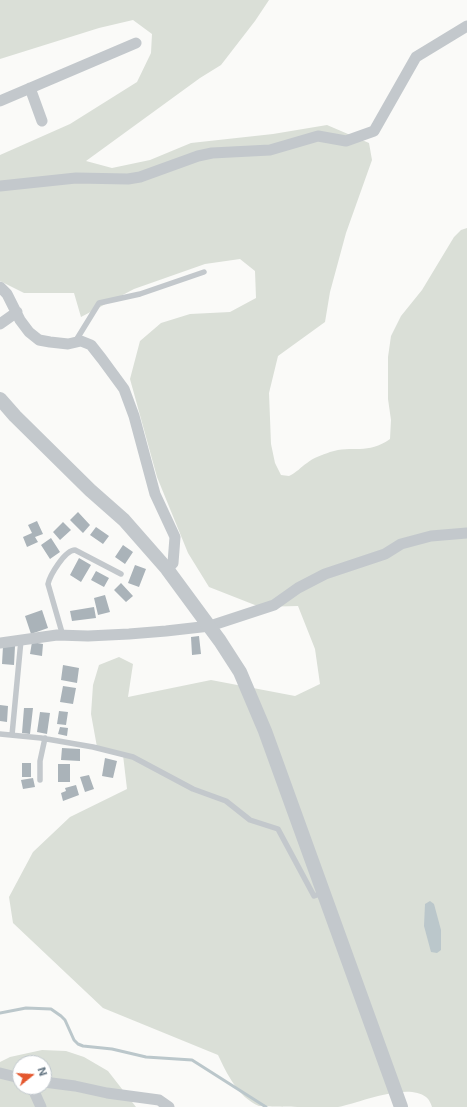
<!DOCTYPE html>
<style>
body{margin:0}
#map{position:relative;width:467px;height:1107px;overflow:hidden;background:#fafaf8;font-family:Inter,sans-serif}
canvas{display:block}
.north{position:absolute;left:12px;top:1055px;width:40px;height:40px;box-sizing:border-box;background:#fff;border:1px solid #c1c8cd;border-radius:50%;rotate:72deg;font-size:11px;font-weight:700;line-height:16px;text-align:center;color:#657683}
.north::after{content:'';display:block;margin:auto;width:14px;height:18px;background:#e4572e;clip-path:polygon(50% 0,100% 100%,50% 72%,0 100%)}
</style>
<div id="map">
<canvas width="467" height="1107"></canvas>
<div class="north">N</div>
</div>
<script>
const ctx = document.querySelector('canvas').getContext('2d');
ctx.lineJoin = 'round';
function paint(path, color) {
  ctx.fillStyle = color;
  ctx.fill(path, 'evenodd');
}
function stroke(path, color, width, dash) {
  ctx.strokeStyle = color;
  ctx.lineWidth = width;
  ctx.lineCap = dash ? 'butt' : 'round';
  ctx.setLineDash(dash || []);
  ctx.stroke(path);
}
const green = new Path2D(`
 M0,0H269L255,21L221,65L200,78L86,161L112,168L150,160L191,143L273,134L327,125L369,143L372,160L346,233L330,292L325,322L278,356L269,393L271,444L275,463L281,475L289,476C296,473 301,467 307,463C313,458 322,455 330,452C352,445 368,455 390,439L391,420L388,399V357L391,336L401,316L422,290L454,237L461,230L467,228V1107H432C431,1104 429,1099 426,1097C407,1082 359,1103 338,1107C331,1107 263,1107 259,1106C238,1097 227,1074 218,1055L103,1008L13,923L9,897L33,852L70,817L127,789L123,755L97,747L91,714L93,685L99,665L119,657L133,664L128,697L211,680L295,696L320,684L315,649L298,606L260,607L209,587L188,553L157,477L130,379L140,341L161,323L190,314L230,312L256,298L255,271L240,259L205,264L134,289L81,317L74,293H24L0,281V155L70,124L137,82L151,53L152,34L133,20L99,28L0,59Z
 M42,1050L66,1051L84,1057L108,1071L136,1107H0V1062L10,1057ZM20,1063H44V1087H20Z`);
const water = new Path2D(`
 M430,901L434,904L441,930V950L437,953L431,952L424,926L425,904Z`);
const stream = new Path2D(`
 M0,1013L26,1008L51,1009L61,1016L65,1020L74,1040L78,1044L83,1046L112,1049L146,1057L192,1060L266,1107`);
const building = new Path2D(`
 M78,512L90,525L83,533L70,520Z
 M37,521L43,534L35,537L38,542L27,547L23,537L32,533L28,525Z
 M63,522L71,530L60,540L53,532Z
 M96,527L109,536L103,544L90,535Z
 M51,538L60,552L50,559L41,545Z
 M123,545L133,552L125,564L115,557Z
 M79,558L91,565L81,582L70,575Z
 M135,565L146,569L139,587L128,583Z
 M96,571L109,578L104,587L91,580Z
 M121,583L133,596L126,602L114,590Z
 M105,595L110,612L98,615L94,598Z
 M94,607L96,618L72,621L70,611Z
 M42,610L48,628L31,634L25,616Z
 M199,636L201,654L192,655L191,637Z
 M32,642L43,644L42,656L30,654Z
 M3,646H15L14,665L2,664Z
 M63,665L79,668L77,683L61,680Z
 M63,686L76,688L73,704L60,702Z
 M0,705L8,706L7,722L0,721Z
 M24,708H33L30,734L22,733Z
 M59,711L68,712L66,725L57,724Z
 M40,712L50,713L47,734L37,732Z
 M60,727L68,728L67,736L58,734Z
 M62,748L80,749V761L61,760Z
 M105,758L117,761L113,778L102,776Z
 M22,763H31V777H22Z
 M58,764H70V782H58Z
 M89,775L94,789L85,792L80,777Z
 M33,778L35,787L23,789L21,780Z
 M76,785L79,795L63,801L61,793L66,791L65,788Z`);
const service = new Path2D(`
 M75,342L99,303L140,294L204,272
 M63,636L48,584C50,575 65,550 75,550L121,574
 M0,734L41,738L93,747L133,757L193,789L226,801L250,820L278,829L314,896L323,893
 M12,735L21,640
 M40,780V761L45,738`);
const minor = new Path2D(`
 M30,88L42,121
 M0,101L136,43
 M0,186L76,178L128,179L140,177L198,156L212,153L270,150L318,136L346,141L374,131L416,57L467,26
 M0,287L7,294L20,320L29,332L39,340L50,342L68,344L81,341L91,345L102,359L124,389L134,416L155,494L175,537L173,563L167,569
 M0,324L17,312
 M0,643L57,635L88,636L129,634L166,631L210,626L274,605L298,588L325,574L385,554L401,544L431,536L467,533
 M0,1073L20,1078
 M44,1082L75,1086L107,1093L159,1100L169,1107
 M32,1087L41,1107`);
const tertiary = new Path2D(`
 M0,399L15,416L90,490L124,520L167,569L220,641L240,672L265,731L401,1107`);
paint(green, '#dadfd7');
paint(water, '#bbc7cb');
stroke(stream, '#bbc7cb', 3);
paint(building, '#aab3b9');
stroke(service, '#c3c8cc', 5.5);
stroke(minor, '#c3c8cc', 11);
stroke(tertiary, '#c3c8cc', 14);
</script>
